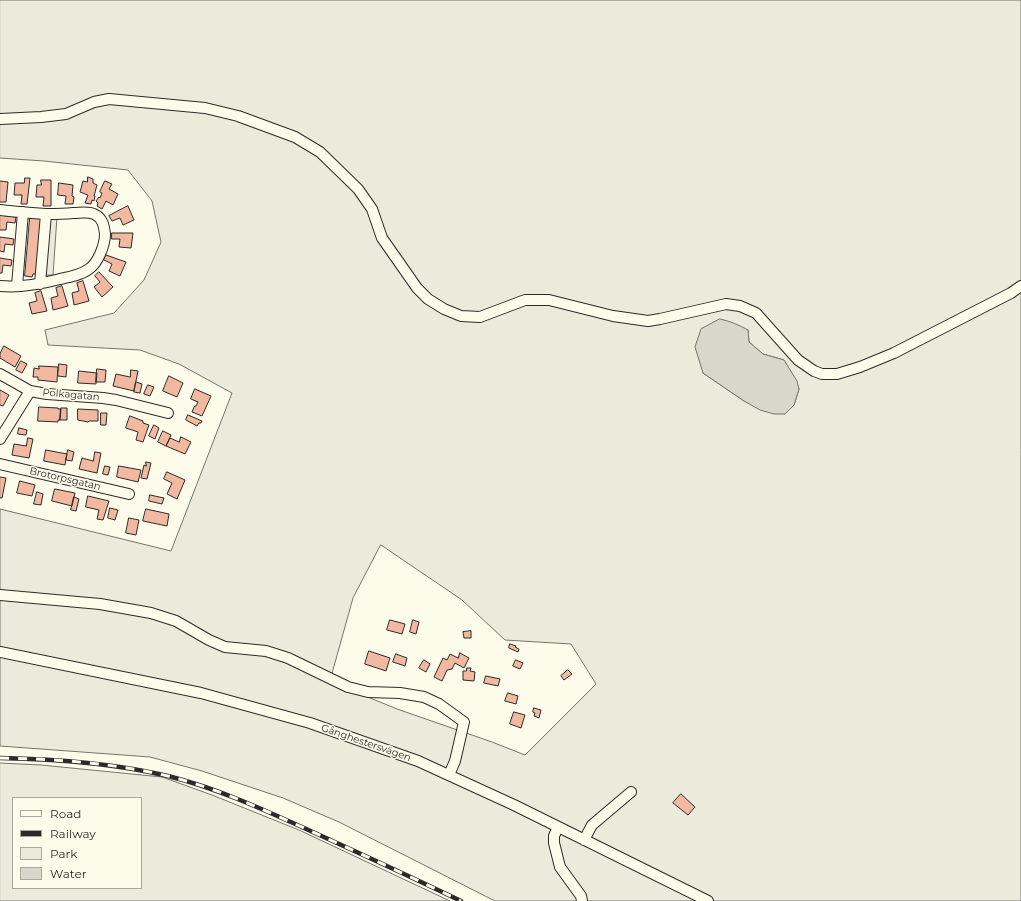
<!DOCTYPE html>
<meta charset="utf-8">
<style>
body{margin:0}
#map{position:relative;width:1021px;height:901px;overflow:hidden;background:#fdfbea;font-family:Montserrat,sans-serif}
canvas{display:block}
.legend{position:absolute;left:12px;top:797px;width:130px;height:92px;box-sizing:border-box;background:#fdfbea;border:1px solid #a9a89e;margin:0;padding:5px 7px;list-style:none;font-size:12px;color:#2b2b2b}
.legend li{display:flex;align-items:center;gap:8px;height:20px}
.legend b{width:20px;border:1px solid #a9a89e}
</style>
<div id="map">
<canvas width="1021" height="901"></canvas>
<ul class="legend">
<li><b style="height:5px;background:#fdfbea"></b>Road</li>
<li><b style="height:5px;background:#2b2b2b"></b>Railway</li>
<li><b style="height:11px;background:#ecebdb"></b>Park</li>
<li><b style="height:11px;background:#d8d7c9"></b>Water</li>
</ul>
</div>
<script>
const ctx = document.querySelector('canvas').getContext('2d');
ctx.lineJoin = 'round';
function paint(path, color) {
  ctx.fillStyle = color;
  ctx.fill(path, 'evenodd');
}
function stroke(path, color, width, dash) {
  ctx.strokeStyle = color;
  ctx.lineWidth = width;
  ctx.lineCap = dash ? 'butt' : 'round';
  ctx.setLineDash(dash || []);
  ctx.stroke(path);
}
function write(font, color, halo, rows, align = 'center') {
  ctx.font = font + ' Montserrat,sans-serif';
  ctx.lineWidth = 3;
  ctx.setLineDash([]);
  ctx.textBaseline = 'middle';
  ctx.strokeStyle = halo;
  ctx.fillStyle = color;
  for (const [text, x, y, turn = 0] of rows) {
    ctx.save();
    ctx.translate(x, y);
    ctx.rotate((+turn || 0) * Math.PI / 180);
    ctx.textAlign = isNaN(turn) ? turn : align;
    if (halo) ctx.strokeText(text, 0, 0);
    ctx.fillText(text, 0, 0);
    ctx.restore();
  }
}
const green = new Path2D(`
 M0,0H1021V901H495L339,822L283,798L202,771L150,757L0,746V509L171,551L232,393L179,364L140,350L48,345L45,330L114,313L144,280L161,242L152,201L128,170L44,161L0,158ZM748,330L749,342L763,354L784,360L799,389L794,405L785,414L744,401L703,373ZM381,545L462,600L505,640L571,644L596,684L525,755L492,742L397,709L363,695L331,677L353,598Z
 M0,763L41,765L162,777L212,795L299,830L450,901H0ZM13,798H141V888H13Z`);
const parking = new Path2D(`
 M50,217H57L53,275H46Z`);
const water = new Path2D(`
 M720,319C730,321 739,325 748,330L749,342L763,354L784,360L797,381L799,389L794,405L785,414H774L760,410L744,401L703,373L695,347L701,329Z`);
const building = new Path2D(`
 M88,177L93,179V183L97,185L94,196H95L94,201L92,200L91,204L85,203L88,195L80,192L83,181L87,182Z
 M25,178H30L27,204H21L22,195H14L15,183H24Z
 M41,180H51V206H43L44,197H36L37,185H41Z
 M0,181L8,182L6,202H0Z
 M105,181L112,184L109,189L118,194L113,205L106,201L102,209L97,206L98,203L96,201L99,197L100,198L102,193L100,192Z
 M59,183L73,185L72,196L74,197L73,204H65L66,196L58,195Z
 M128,206L134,220L123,225L120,218L112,221L109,216Z
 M0,215L16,217L15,223L7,222L6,230H0Z
 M30,218H41L36,274H33L32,277L25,276Z
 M112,233H133L131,248L119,247L120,239H112Z
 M0,237L14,239L13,245L5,244L4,252L0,251Z
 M106,255L126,262L120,276L109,271L112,264L104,260Z
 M0,258L12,260L11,266L3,265L2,273H0Z
 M99,272L113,287L102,297L94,287L100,282L95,276Z
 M83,281L89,301L74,305L72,293L79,291L77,283Z
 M62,286L68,306L53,310L51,298L58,296L56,288Z
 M41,291L47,311L32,314L29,303L37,301L35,293Z
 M4,346L21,356L15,367L0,358V354Z
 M21,361L27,364L22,373L16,370Z
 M59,364L67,365L66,377L58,376Z
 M39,366L58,367L57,382L38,380V377H33L34,368L39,369Z
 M97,369L106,370L105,382H96Z
 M131,370L138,371L134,391L113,386L116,374L130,377Z
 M79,371L97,373L96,384L78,383Z
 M169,376L183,383L177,397L163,391Z
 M136,382L142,384L140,393L134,392Z
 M148,385L154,387L150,396L144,394Z
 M195,389L211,396L202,416L192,412L194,407L195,406H196L198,402L191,399Z
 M0,390L9,395L3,406L0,405Z
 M39,407L58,408V409H61L60,420H58V422L38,421Z
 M61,408H67V420H60Z
 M78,409L98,410V421H89L88,422L78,420Z
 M101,413H107L106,425H101Z
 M188,415L202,421L201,423H199L197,426L186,420Z
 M130,416L143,421V423L149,425L143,442L136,440L138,432L126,428Z
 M154,425L159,428L155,439L149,436Z
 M19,428L27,430L26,435L18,434Z
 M163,431L171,435L166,446L158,442Z
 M181,437L191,442L185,454L166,446L170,438L179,442Z
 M28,438L33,439L29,458L12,455L14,444L26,446Z
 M46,450L67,454L65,465L44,461Z
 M68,450L74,452L72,461L66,460Z
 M95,452L101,453L97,473L79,469L82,458L93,461Z
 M146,462L151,463L147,479L141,478L144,465L146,466Z
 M105,466L110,467L108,475L103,474Z
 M119,466L141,470L138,482L117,477Z
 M167,472L185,480L177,499L167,494L172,483L164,479Z
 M0,477L6,478L2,498H0Z
 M20,481L35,485L32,496L17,493Z
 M55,489L75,493L72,506L52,501Z
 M37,492L43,494L41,505L34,504Z
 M150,495L164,498L162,504L149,501Z
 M88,496L109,501L103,520L97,519L99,510L86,507Z
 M74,497L79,499L76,511L71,510Z
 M110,508L118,510L115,520L108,518Z
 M146,509L169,514L167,526L143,521Z
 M129,518L139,520L136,535L126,533Z
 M390,620L405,624L402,634L387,630Z
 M413,620L419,622L416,634L410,632Z
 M471,631V638H464L463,632Z
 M510,644L516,646L515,647L519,649L518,652L509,648Z
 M369,651L390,658L386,671L365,664Z
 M460,653L469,658L464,668L455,663L452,669L447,670L442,681L434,677L443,658L447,660L450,654L458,658Z
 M396,654L407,658L405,666L393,662Z
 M424,660L430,664L426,672L419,668Z
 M516,660L523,663L520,669L513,666Z
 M467,668H471L470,671L475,672L474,681L463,680V671H466Z
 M568,670L572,674L564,680L561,676Z
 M486,676L500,679L498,686L484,683Z
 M508,693L518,696L516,704L505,701Z
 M534,708L541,710L539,718L534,716L535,713L533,712Z
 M514,712L525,715L521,728L510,724Z
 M681,794L695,807L688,815L673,803Z`);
const minor = new Path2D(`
 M0,119L41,117L66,114L94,102L109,99L205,108L238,116L295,137L320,152L358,189L372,209L382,238L417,288L428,299L444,309L461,316L480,317L525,300H549L613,316L648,321L660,319L726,304L740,306L756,313L798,360L814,371L822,374H837L860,367L894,353L1011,293L1021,286
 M0,210C15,212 30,213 46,214C55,214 64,214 73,213C80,213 87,211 94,214C103,218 104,226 105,234C105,245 98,263 89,269C81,275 70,277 60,279C41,284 21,288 0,286
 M40,284L46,214
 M17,286L23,212
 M0,374L30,391
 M0,439L30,391L47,394L103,398L116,400L168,413
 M0,464L129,494
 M0,595L100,604L151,613L176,621L209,640L225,647L266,651L288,658L348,687L368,692L400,693L424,697L439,704L464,722L455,761L449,775
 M0,652L201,693L310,723L418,761L514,805L708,901
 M558,827L554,836V843L560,867L581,896L582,901
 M584,840L592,825L631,792`);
const rail = new Path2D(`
 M0,758C58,759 112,763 168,776C216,788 260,808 304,828C357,852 409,876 461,901`);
const streetNames = [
 ["Polkagatan",71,395,5],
 ["Brotorpsgatan",65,479,13],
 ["Gånghestersvägen",366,743,19]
];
paint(green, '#ecebdb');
stroke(green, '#74746e', 1);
paint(parking, '#eceadb');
stroke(parking, '#74746e', 1);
paint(water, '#d8d7c9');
stroke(water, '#74746e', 1);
paint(building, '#f2b8a0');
stroke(building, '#2b2b2b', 1);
stroke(minor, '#2b2b2b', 12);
stroke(minor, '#fdfbea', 10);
stroke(rail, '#2b2b2b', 4.5);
stroke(rail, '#fdfbea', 3, [9]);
write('10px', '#2b2b2b', '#fdfbea', streetNames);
</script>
